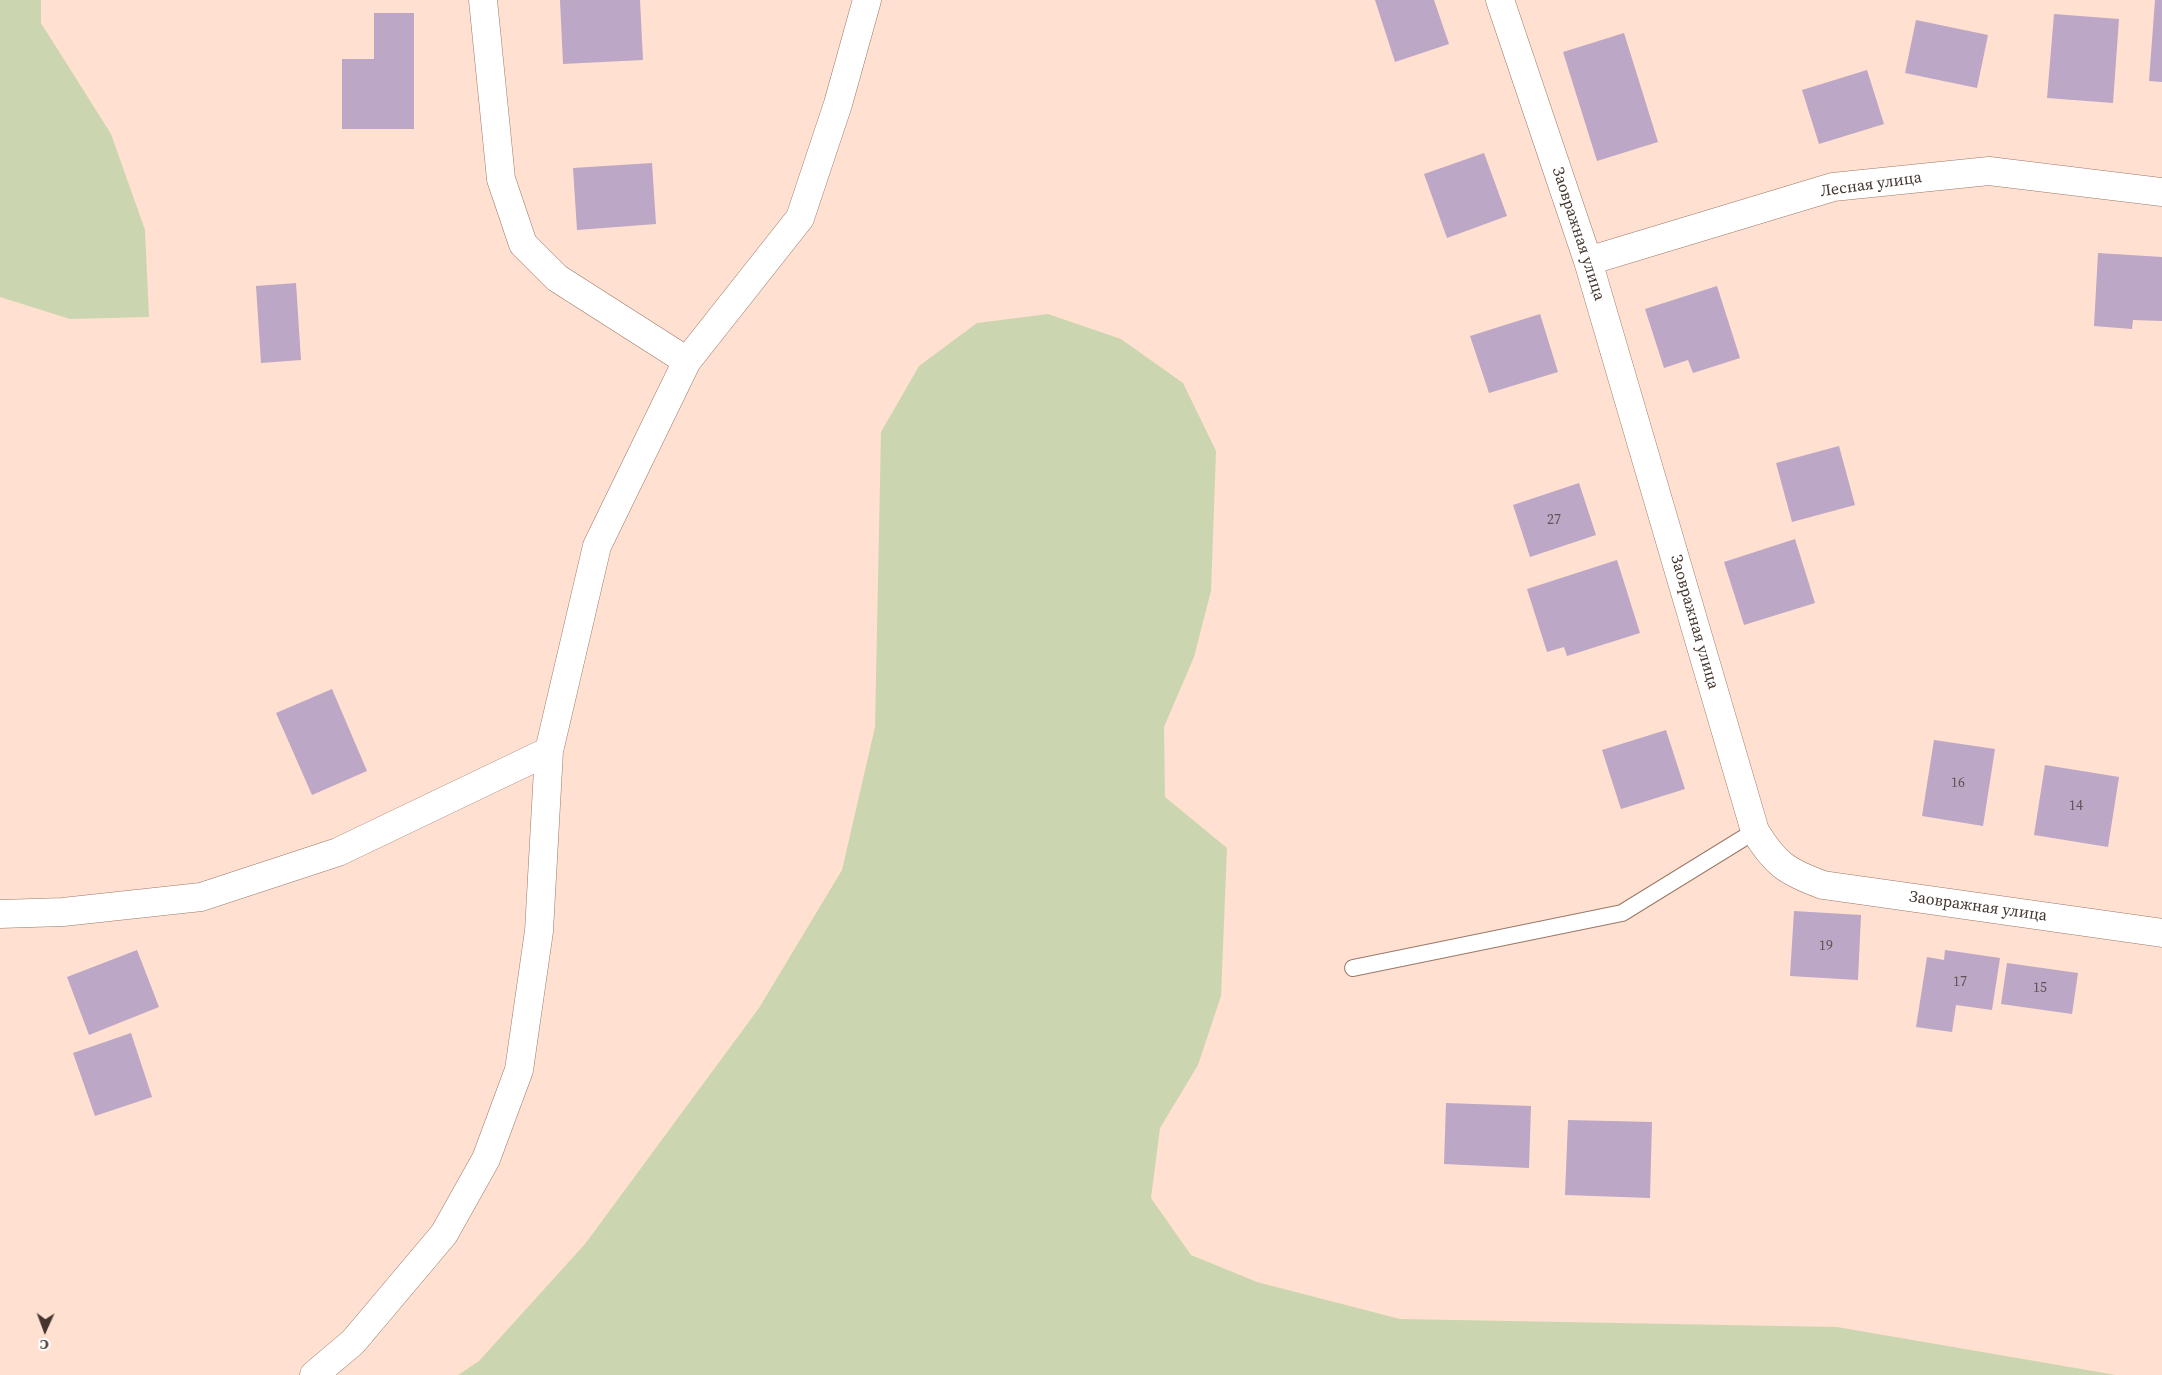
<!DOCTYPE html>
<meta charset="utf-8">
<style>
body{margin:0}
#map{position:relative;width:2162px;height:1375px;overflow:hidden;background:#ffe0d1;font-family:"Source Serif 4",serif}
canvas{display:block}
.north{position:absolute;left:20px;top:1305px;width:50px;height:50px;-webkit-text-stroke:4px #fff;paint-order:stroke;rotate:182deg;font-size:14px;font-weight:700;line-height:20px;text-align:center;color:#44352e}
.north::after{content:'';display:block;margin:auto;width:18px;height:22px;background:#44352e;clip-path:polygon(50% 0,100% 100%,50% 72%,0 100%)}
</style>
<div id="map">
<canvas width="2162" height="1375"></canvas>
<div class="north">С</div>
</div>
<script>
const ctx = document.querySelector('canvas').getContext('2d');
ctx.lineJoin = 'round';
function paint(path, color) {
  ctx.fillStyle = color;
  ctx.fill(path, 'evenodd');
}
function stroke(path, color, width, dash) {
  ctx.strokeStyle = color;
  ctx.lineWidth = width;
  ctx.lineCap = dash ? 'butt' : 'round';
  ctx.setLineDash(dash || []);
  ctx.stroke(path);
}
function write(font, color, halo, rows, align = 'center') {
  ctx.font = font + ' "Source Serif 4",serif';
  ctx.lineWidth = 4.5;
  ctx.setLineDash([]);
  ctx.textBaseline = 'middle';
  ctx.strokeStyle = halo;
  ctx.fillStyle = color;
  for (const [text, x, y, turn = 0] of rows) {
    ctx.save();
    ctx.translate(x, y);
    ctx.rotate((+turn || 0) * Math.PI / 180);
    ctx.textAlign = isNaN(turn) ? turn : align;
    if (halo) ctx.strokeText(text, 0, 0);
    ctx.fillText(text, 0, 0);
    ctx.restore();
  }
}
const green = new Path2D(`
 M0,0H41V23L111,134L145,230L149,317L70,319L0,297Z
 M1048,314L1121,339L1183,383L1216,451L1211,591L1194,657L1164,727L1165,797L1227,848L1221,996L1198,1065L1160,1128L1151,1198L1191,1255L1257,1282L1400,1319L1837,1327L2116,1375H458L479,1361L585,1244L759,1008L842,870L875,727L881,432L919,366L977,323Z`);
const building = new Path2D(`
 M560,0H640L643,60L563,64Z
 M1375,0H1434L1449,44L1395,62Z
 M2155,0H2162V82L2149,81Z
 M374,13H414V129H342V59H374Z
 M2054,14L2119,19L2113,103L2047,98Z
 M1916,20L1988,35L1977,88L1905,73Z
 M1624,33L1658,142L1597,161L1563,52Z
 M1867,70L1884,124L1819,144L1802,90Z
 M1484,153L1507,216L1447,238L1424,174Z
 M652,163L656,224L577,230L573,168Z
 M2098,253L2162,257V321L2133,320L2132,329L2094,326Z
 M296,283L301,360L261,363L256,286Z
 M1717,286L1740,358L1693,373L1688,360L1664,368L1645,309Z
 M1540,314L1558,372L1489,393L1470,336Z
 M1839,446L1855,505L1792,522L1776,463Z
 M1579,483L1596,535L1530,557L1513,505Z
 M1795,539L1815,603L1744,625L1724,562Z
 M1617,560L1640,633L1567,656L1564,647L1547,652L1527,589Z
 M332,689L367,771L312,795L276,713Z
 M1666,730L1685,789L1621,809L1602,750Z
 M1934,740L1995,749L1983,826L1922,816Z
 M2045,765L2119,777L2108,847L2034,835Z
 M1794,911L1861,915L1858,980L1790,976Z
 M137,950L159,1007L89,1035L67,977Z
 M1945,950L2000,958L1992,1010L1956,1005L1952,1032L1916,1027L1927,957L1944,960Z
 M2007,963L2078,973L2072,1014L2001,1004Z
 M131,1033L152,1097L95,1116L73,1053Z
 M1446,1103L1531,1106L1529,1168L1444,1164Z
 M1568,1120L1652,1122L1650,1198L1565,1195Z`);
const service = new Path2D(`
 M1353,968L1622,913L1755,831`);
const minor = new Path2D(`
 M483,0L501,179L523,244L557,278L687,361
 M1500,0L1588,261L1755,831C1775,864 1787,872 1823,885L2162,933
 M1588,261L1833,187L1989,171L2162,192
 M0,914L63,912L201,897L338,852L549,751
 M314,1375L353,1342L444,1234L486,1159L519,1070L539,931L549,751L597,546L687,361L800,218L838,104L867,0`);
const numberNames = [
 ["27",1554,520],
 ["16",1958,783],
 ["14",2076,806],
 ["19",1826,946],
 ["17",1960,982],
 ["15",2040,988]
];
const streetNames = [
 ["Лесная улица",1871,185,-8],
 ["Заовражная улица",1578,234,72],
 ["Заовражная улица",1694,622,74],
 ["Заовражная улица",1978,907,8]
];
paint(green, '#cbd6b0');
paint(building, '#bca7c6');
stroke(service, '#9a7867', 18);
stroke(minor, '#9a7867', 29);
stroke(service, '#fff', 16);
stroke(minor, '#fff', 28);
write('14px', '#625254', null, numberNames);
write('16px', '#44352e', '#fff', streetNames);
</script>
